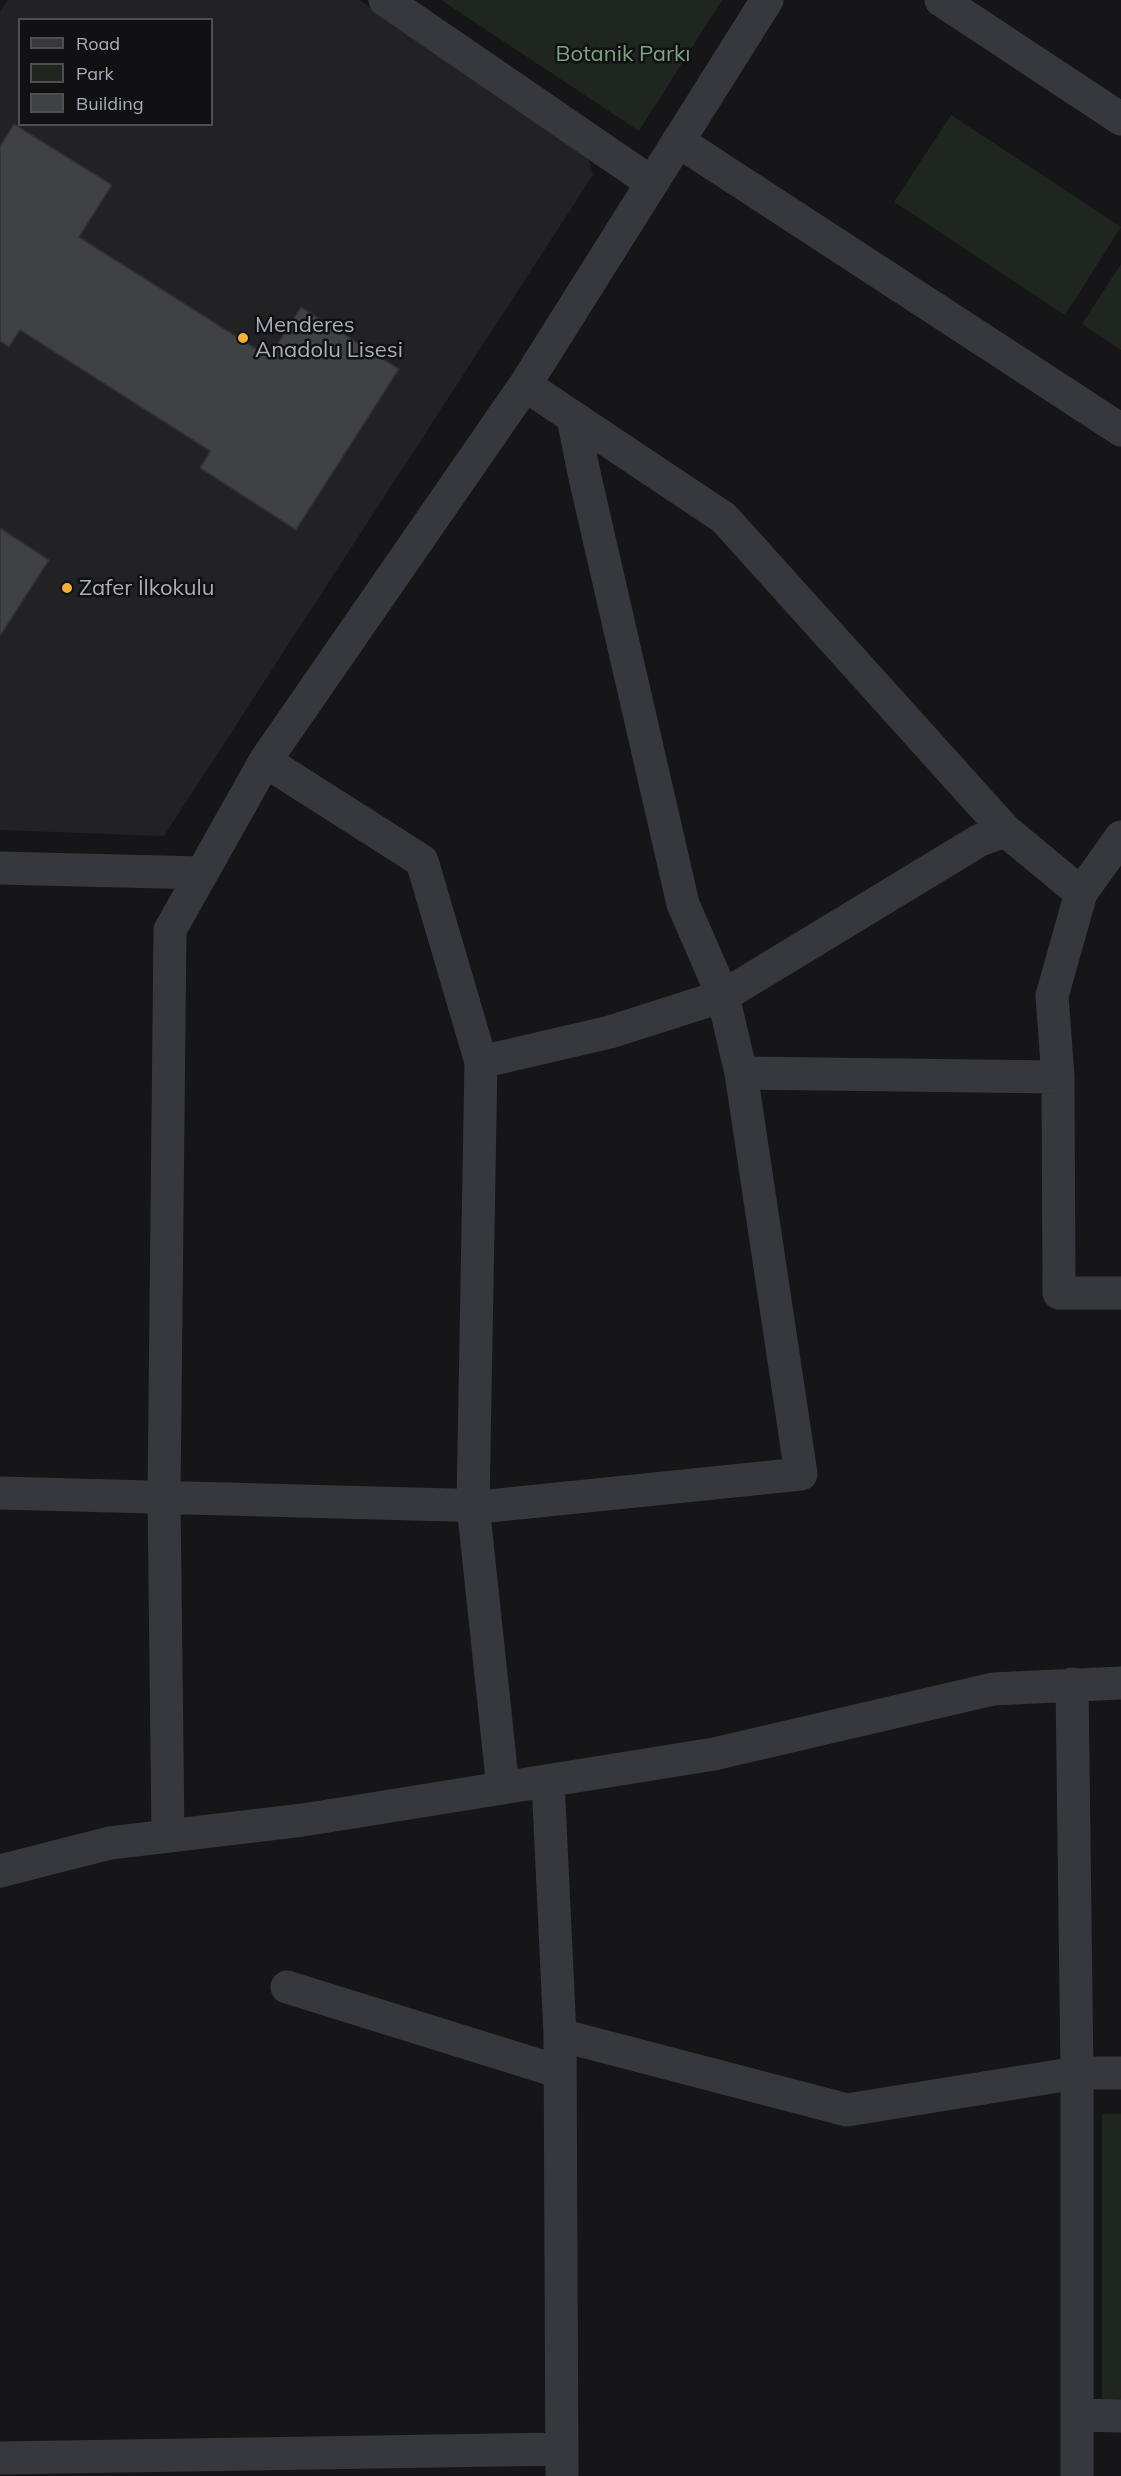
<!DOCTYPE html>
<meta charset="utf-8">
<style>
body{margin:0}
#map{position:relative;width:1121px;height:2476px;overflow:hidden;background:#161618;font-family:Mulish,sans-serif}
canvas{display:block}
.legend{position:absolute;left:18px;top:18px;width:195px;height:108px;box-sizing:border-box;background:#111113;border:2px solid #4d4f55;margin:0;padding:8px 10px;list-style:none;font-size:18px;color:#a8adb8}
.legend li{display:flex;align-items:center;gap:12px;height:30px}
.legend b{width:30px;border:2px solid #4d4f55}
</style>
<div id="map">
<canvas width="1121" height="2476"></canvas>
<ul class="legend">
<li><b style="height:8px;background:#37383d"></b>Road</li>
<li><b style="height:16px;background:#1e261f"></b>Park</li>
<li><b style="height:16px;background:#404145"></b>Building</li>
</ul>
</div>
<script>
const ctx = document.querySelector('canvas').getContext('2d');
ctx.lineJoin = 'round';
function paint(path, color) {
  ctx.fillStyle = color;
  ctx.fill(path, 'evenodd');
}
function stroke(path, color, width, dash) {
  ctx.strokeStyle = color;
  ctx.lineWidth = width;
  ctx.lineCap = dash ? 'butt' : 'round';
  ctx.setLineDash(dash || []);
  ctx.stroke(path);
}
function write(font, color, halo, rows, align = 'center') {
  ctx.font = font + ' Mulish,sans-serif';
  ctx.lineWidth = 5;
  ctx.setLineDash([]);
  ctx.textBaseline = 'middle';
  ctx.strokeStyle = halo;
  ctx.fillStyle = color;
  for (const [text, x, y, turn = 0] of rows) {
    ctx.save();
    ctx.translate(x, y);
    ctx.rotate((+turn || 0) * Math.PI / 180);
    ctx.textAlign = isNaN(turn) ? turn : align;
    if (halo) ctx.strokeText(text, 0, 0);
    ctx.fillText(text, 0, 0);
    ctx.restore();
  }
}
const built = new Path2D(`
 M8,0H359L586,149L593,175L164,836L0,830V12ZM20,20H212V124H20Z`);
const green = new Path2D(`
 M441,0H722L639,131Z
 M951,115L1121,227L1065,315L894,202Z
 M1121,264V350L1082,324Z
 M1102,2114H1121V2399L1102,2400Z`);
const building = new Path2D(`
 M14,124L112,185L79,237L269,357L301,307L399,369L296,530L200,468L210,451L20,330L9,347L0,341V146Z
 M0,528L49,560L0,636Z`);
const minor = new Path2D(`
 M385,0L652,183
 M941,0L1121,119
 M678,141L1121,430
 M525,385L767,0
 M265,761L525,385L724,518L1006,831
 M0,868L202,873
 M1081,893L1121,837
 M481,1062L610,1032L723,996L980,840L1006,831L1081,893L1052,996L1058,1077L1059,1293H1121
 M741,1073L1058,1077
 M0,1493L489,1506L801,1474L741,1073L723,996L683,904L584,473L573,418
 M1072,1684L1077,2073V2476
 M548,1781L560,2035L562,2476
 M168,1836L164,1497L170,930L265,761L422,861L481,1062L473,1505L503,1788
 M0,1871L110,1843L303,1820L714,1754L993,1689L1121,1683
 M287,1987L560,2072
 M560,2035L847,2110L1077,2073H1121
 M1077,2415L1121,2416
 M0,2458L562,2449`);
const markers = [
 [243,338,6,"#f2b134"],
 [67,588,6,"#f2b134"]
];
const parkNames = [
 ["Botanik Parkı",623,54]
];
const poiNames = [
 ["Menderes",255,325],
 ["Anadolu Lisesi",255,350],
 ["Zafer İlkokulu",79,588]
];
paint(built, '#222225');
paint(green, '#1e261f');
paint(building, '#404145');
stroke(building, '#303034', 1.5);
stroke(minor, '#37383d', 33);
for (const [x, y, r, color] of markers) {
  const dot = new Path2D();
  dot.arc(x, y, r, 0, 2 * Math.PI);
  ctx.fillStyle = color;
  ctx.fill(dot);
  stroke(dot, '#111113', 2);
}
write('22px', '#7fa381', '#111113', parkNames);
write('22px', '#a8adb8', '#111113', poiNames, 'left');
</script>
